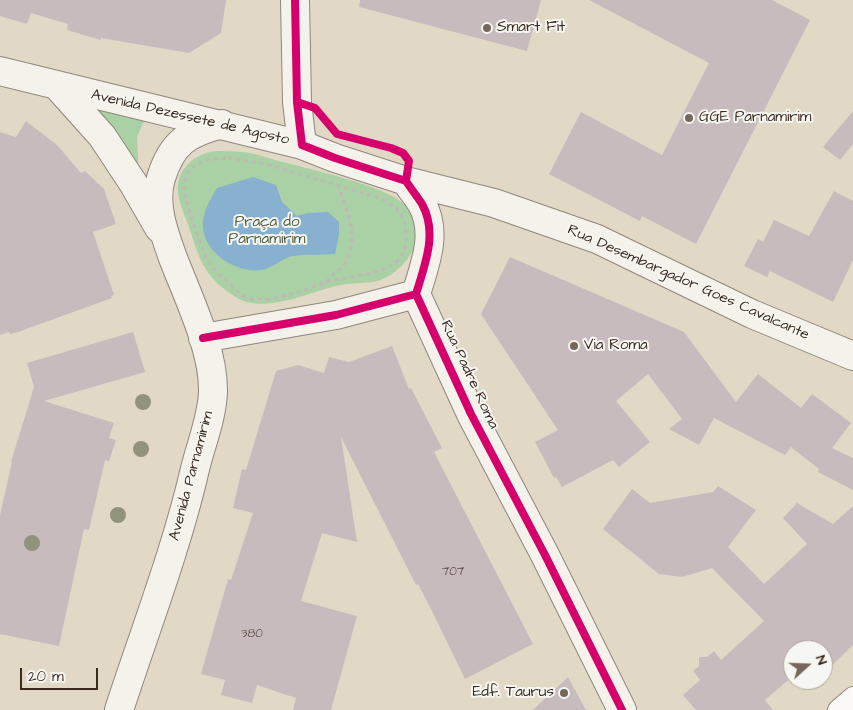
<!DOCTYPE html>
<meta charset="utf-8">
<style>
body{margin:0}
#map{position:relative;width:853px;height:710px;overflow:hidden;background:#e2d8c6;font-family:"Architects Daughter",sans-serif}
canvas{display:block}
.north{position:absolute;left:783px;top:640px;width:50px;height:50px;box-sizing:border-box;background:#f6f6f2;border:1px solid #aba49d;border-radius:50%;rotate:70deg;font-size:14px;font-weight:700;line-height:20px;text-align:center;color:#3b2a1e}
.north::after{content:'';display:block;margin:auto;width:18px;height:22px;background:#756759;clip-path:polygon(50% 0,100% 100%,50% 72%,0 100%)}
.scale{position:absolute;left:20px;top:668px;width:78px;height:22px;box-sizing:border-box;border:2px solid #3b2a1e;border-top:0;padding-left:6px;font-size:15px;line-height:18px;white-space:nowrap;color:#3b2a1e;-webkit-text-stroke:4px #f6f6f2;paint-order:stroke}
</style>
<div id="map">
<canvas width="853" height="710"></canvas>
<div class="north">N</div>
<div class="scale">20 m</div>
</div>
<script>
const ctx = document.querySelector('canvas').getContext('2d');
ctx.lineJoin = 'round';
function paint(path, color) {
  ctx.fillStyle = color;
  ctx.fill(path, 'evenodd');
}
function stroke(path, color, width, dash) {
  ctx.strokeStyle = color;
  ctx.lineWidth = width;
  ctx.lineCap = dash ? 'butt' : 'round';
  ctx.setLineDash(dash || []);
  ctx.stroke(path);
}
function write(font, color, halo, rows, align = 'center') {
  ctx.font = font + ' "Architects Daughter",sans-serif';
  ctx.lineWidth = 4;
  ctx.setLineDash([]);
  ctx.textBaseline = 'middle';
  ctx.strokeStyle = halo;
  ctx.fillStyle = color;
  for (const [text, x, y, turn = 0] of rows) {
    ctx.save();
    ctx.translate(x, y);
    ctx.rotate((+turn || 0) * Math.PI / 180);
    ctx.textAlign = isNaN(turn) ? turn : align;
    if (halo) ctx.strokeText(text, 0, 0);
    ctx.fillText(text, 0, 0);
    ctx.restore();
  }
}
const green = new Path2D(`
 M80,98L159,116L143,123L137,137L139,180Z
 M216,151C224,151 233,151 242,152C256,153 269,159 283,162C312,170 383,185 404,204C414,213 419,237 413,250C405,265 390,279 373,282C364,283 355,283 346,284C315,289 279,310 246,302C236,299 216,284 210,275C200,263 195,245 190,230C187,220 181,209 179,198C173,172 192,154 216,151Z`);
const water = new Path2D(`
 M253,177L276,185L282,202L297,216L308,213L328,212L339,222V235L335,254C322,255 306,254 293,256C282,258 273,268 262,270C237,274 204,253 203,227C202,212 210,200 217,188Z`);
const building = new Path2D(`
 M0,0H226L221,33L189,53L101,38V40L67,30L68,24L31,13L27,24L0,16Z
 M360,0H541L527,51L359,7Z
 M589,0H772L810,20L696,244L642,216L640,221L549,174L581,112L662,155L709,63Z
 M853,111V144L840,160L823,147Z
 M26,121L57,145L81,173L85,171L104,189L116,224L93,232L114,295L111,296L112,298L18,332L10,334L9,332L0,335V132L16,137Z
 M834,191L853,201V260L833,302L770,271L767,277L744,266L758,239L763,242L774,220L809,236Z
 M510,257L684,332L736,402L758,374L801,408L812,394L851,423L832,448L853,458V490L818,472L819,469L791,447L785,455L714,418L699,445L669,429L682,419L648,374L616,401L650,442L619,467L613,460L562,487L556,477L554,478L535,442L558,430L481,314Z
 M133,332L145,372L44,401L114,423L109,438L116,440L109,461L105,460L89,530L84,529L59,646L0,634V515L12,462H11L34,387L27,363Z
 M392,346L409,389L411,388L442,448L434,452L533,644L465,679L432,611L418,584L416,585L341,437L357,542L322,533L301,601L357,616L331,710H293L296,698L257,685L252,703L221,695L225,680L201,674L228,579L231,580L253,513L233,508L242,469L246,470L276,371L298,365L324,373L329,357L349,362Z
 M718,486L756,510L728,547L764,584L807,544L783,518L797,503L833,524L853,506V645L823,674V649L793,650V676L765,700L773,710H696L683,695L700,680L693,671L699,666V657H707L714,651L721,660L764,621L712,568L682,577L659,574L603,529L632,489L650,503L713,492Z
 M568,677L586,710H533Z`);
const path = new Path2D(`
 M228,158L266,164L380,198C397,208 404,212 406,233C410,278 356,273 326,282C303,290 270,305 245,297C241,295 237,290 233,287C213,270 208,264 199,239C195,229 184,197 184,188C184,182 187,175 189,170L205,160Z
 M327,282C330,274 338,272 343,266C361,241 348,213 339,188`);
const street = new Path2D(`
 M838,710L853,697`);
const secondary = new Path2D(`
 M295,0L297,102L302,145
 M0,71L302,145L335,158L406,181L494,203L597,239L752,314L853,356
 M58,87L102,136L133,183L159,228
 M406,181C411,189 417,196 422,204C438,233 425,264 416,294L471,414L545,555L622,710
 M203,338L336,315L416,294
 M119,710C145,630 176,551 195,469C201,444 212,418 213,392C214,350 188,297 173,258C164,233 153,204 161,178C172,142 188,133 222,124`);
const cycleway = new Path2D(`
 M295,0L297,102L302,145L335,158L406,181
 M297,102L315,108L337,134L391,148L403,153L409,161L406,181C411,189 417,196 422,204C438,233 425,264 416,294L471,414L545,555L622,710
 M203,338L336,315L416,294`);
const trees = [
 [143,402],
 [141,449],
 [118,515],
 [32,543]
];
const markers = [
 [487,28,5,"#756759"],
 [689,118,5,"#756759"],
 [574,346,5,"#756759"],
 [564,693,5,"#756759"]
];
const numberNames = [
 ["707",453,572],
 ["380",252,634]
];
const poiNames = [
 ["Smart Fit",497,28],
 ["GGE Parnamirim",699,118],
 ["Via Roma",584,346],
 ["Edf. Taurus",554,693,"right"]
];
const streetNames = [
 ["Avenida Dezessete de Agosto",190,118,13],
 ["Rua Desembargador Goes Cavalcante",688,283,24],
 ["Rua Padre Roma",469,375,65],
 ["Avenida Parnamirim",192,476,-75]
];
const parkNames = [
 ["Praça do",267,223],
 ["Parnamirim",267,240]
];
paint(green, '#aad0a5');
paint(water, '#88b0cf');
paint(building, '#c8bbbe');
stroke(street, '#8f877c', 22);
stroke(secondary, '#8f877c', 30);
stroke(path, '#bdbab5', 3, [4, 4]);
stroke(street, '#fbf9f6', 20);
stroke(secondary, '#f5f1eb', 28);
stroke(cycleway, '#d6006c', 8);
ctx.fillStyle = '#91937b';
for (const [x, y] of trees) {
  ctx.beginPath();
  ctx.arc(x, y, 8, 0, 2 * Math.PI);
  ctx.fill();
}
for (const [x, y, r, color] of markers) {
  const dot = new Path2D();
  dot.arc(x, y, r, 0, 2 * Math.PI);
  ctx.fillStyle = color;
  ctx.fill(dot);
  stroke(dot, '#f6f6f2', 2);
}
write('12px', '#5e4e46', null, numberNames);
write('15px', '#3b2a1e', '#f6f6f2', poiNames, 'left');
write('15px', '#3b2a1e', '#f6f6f2', streetNames);
write('15px', '#4e5a3e', '#f6f6f2', parkNames);
</script>
